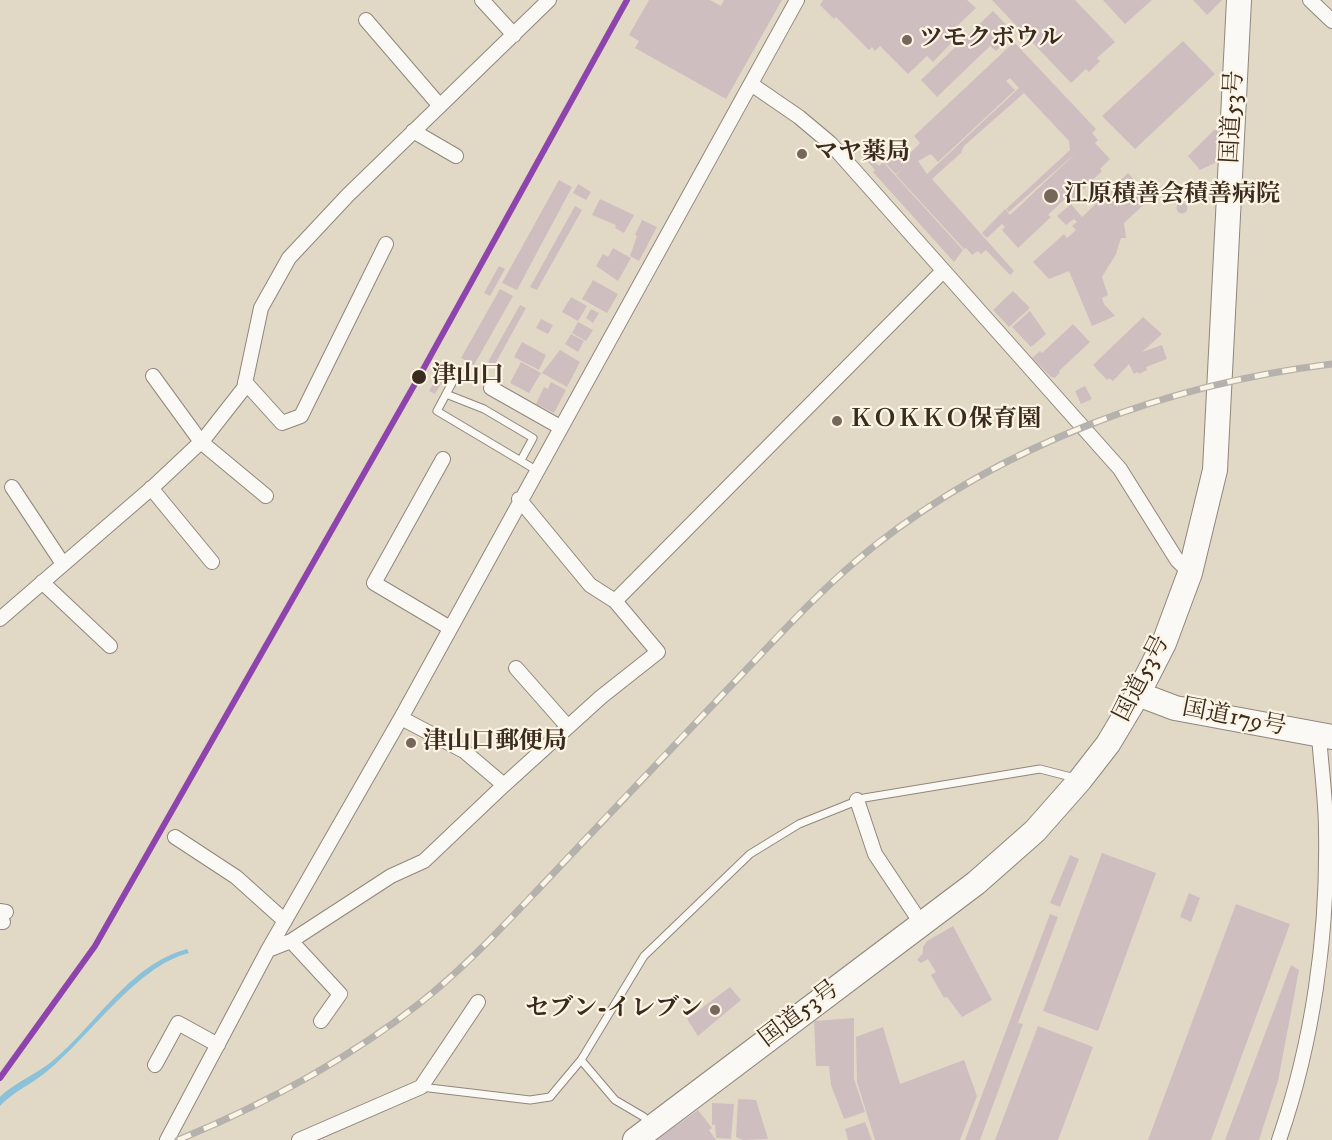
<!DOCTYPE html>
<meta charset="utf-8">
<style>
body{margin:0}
canvas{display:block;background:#e2d8c6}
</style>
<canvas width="1332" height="1140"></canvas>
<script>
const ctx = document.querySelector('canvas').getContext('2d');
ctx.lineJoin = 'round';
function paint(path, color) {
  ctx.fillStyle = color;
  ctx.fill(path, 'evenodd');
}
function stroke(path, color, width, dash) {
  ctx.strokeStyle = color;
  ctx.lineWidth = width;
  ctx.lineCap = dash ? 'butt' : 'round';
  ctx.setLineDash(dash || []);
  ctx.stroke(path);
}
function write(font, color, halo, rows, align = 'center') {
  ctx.font = font + ' "IM FELL DW Pica","Noto Serif JP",serif';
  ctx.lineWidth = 4.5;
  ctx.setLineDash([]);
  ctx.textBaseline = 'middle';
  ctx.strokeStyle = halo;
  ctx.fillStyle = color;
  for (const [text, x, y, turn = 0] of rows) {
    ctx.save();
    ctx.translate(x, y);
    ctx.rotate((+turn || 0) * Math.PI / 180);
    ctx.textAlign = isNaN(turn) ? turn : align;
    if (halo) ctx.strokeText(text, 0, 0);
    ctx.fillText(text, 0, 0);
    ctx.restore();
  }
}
const water = new Path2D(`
 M187,949L189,953C136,966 88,1039 45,1073C30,1085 13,1092 0,1106V1097L4,1093C18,1082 35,1074 50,1063C95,1027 128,965 187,949Z`);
const building = new Path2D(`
 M649,0H710L721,6L724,0H782L726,99L635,48L639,41L629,35Z
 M823,0H967L976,8L956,27L961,33L933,62L927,56L908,74L880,46L875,51L872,47L869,50L836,17L834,19L820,5Z
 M992,0H1075L1115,42L1097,58L1100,61L1089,72L1086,69L1071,83Z
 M1103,0H1152L1125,24Z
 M1193,0H1222L1207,15Z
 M993,11L1015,34L996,51L990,46L937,97L921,80Z
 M1183,41L1215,74L1135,149L1102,116Z
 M1014,42L1096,129L1092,133L1098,140L1095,143L1110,159L1100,169L1102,171L1072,200L1068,196L1048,215L1051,217L1018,248L1002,230L1005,227L1002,224L987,238L982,233L1005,209L1010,215L1078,151L1009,212L1006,209L1070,150L1069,141L1024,93L964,146L961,153L932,179L1014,271L1010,275L986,250L981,254L978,251L972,255L966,248L964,249L896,175L904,168L896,174L880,158L896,143L909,157L905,152L907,149L910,153L920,143L914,136ZM1010,78L1019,88L927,174L918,161L931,154L938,162L1015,90L1006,81Z
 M1214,130H1221V160L1200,170L1188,156Z
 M872,159L879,166L883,162L963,250L954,262L873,172L875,170L868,162Z
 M1128,173L1151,198L1124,223L1126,238H1121L1116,254L1102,277L1108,295L1102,298L1104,304L1115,316L1092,326L1069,271L1049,279L1033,262L1064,234L1067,238L1076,230L1072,226L1077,222L1074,219L1066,225L1057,216L1071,204L1082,217Z
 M559,180L572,187L517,290L502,283Z
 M578,184L591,192L586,200L573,193Z
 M600,199L634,215L624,233L615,228L616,225L592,215Z
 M1176.5 208a5.5 5.5 0 1 1 11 0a5.5 5.5 0 1 1-11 0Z
 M575,206L582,210L537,290L530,287Z
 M642,220L657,227L639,261L630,256L637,236L635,235Z
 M613,248L631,258L618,281L596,266L603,254L608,257Z
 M499,266L505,269L490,296L484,293Z
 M593,280L618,294L607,313L582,299Z
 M500,289L513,296L474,365L461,358Z
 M1013,291L1030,308L1009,327L993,310Z
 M571,297L587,306L578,321L562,312Z
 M520,305L526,308L494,366L488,362Z
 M591,309L599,313L593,323L586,318Z
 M1030,311L1046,334L1031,347L1012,327Z
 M1143,317L1162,334L1142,352L1162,345L1167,359L1146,367L1147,370L1139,374L1138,372L1134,374L1129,364L1113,381L1109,378L1107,380L1093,365Z
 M541,319L553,325L548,334L536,328Z
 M578,322L593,330L586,341L572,333Z
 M1073,324L1090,342L1059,371L1060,372L1055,378L1051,377L1032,358L1040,351L1042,353Z
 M571,334L584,341L578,352L565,344Z
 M522,342L546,355L539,370L514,357Z
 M560,350L580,362L567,387L542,373Z
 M521,362L541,373L529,393L510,383Z
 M436,379L442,382L435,394L429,391Z
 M551,382L566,390L554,413L536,404L544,387L548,389Z
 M1085,386L1092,399L1081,404L1075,391Z
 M1102,853L1156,873L1098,1031L1043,1011Z
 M1070,855L1079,859L1060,907L1050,903Z
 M1189,893L1200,898L1191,922L1180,917Z
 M1236,904L1290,924L1211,1140H1148Z
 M1050,914L1058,917L1018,1023L1023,1024L980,1140H965Z
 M953,926L992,1000L962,1017L947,997L944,998L931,975L936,972L928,959L921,963L917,960L923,953V947L927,941Z
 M1291,965L1299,970L1278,1081L1259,1140H1225Z
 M730,987L741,1000L698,1036L687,1019Z
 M854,1018V1079L865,1112L844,1119L831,1085L829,1066H816L814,1021Z
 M1038,1026L1093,1047L1058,1140H995Z
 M883,1027L900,1084L964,1060L977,1096L960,1140H875L857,1082L856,1037Z
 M738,1099L756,1100L768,1139L743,1140L736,1137Z
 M712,1103L734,1104L731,1139L716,1138L715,1125H712Z
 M698,1110L712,1128L709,1130L716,1140H656Z
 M865,1122L872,1140H848L845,1129Z`);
const service = new Path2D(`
 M459,370L437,411L536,470
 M446,394L484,409L533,438L521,460
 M421,1087L530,1100L550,1097L581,1060
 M649,1124L644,1117L615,1100L581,1060L644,956L750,854L799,824L864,798L1040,769L1075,778`);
const minor = new Path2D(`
 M482,0L514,35
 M1310,0L1332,21
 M366,20L440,106
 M751,84L799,117L830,143L1120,469L1177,560L1190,573
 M413,131L456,156
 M153,376L201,442L266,496
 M245,382L282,423L301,416L386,244
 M491,388L560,427
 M443,459L374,583L450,628
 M12,487L63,564
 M151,488L212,562
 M42,582L110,646
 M615,601L943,271
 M0,619L154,486L204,439L244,388L261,308L289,258L348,195L549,0
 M516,668L568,727
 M401,718L464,751L504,785L601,697L658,652L615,601L590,585L519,499
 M857,800L875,854L921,923
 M175,837L236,877L285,921
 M0,911L6,912
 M0,922H3
 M291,941L340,994L321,1021
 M268,950L291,941L391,876L424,861L504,785
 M155,1065L178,1023L218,1045
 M167,1140L268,950L401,718L797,0
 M299,1140L421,1087L478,1002
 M1279,1140C1313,1042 1328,934 1326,831C1326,799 1321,767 1319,735`);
const trunk = new Path2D(`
 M1138,694L1175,708L1332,737
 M635,1140L976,883L1035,831L1080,780L1108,744L1138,694L1164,643L1190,573L1215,470L1239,0`);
const rail = new Path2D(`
 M178,1140C263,1105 347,1060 420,1003C467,966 507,922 548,879C607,816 666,754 725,692C773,642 819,590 873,547C1004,444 1168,384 1332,364`);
const rail1 = new Path2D(`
 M0,1078L95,946L420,375L627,0`);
const markers = [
 [907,40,6,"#756759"],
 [802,154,6,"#756759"],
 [1051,196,8,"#756759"],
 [419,377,8,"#3b2a1e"],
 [837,421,6,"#756759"],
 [411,743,6,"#756759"],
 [715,1010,6,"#756759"]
];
const poiNames = [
 ["ツモクボウル",919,40],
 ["マヤ薬局",814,154],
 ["江原積善会積善病院",1064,196],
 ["ＫＯＫＫＯ保育園",849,421],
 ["津山口郵便局",423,743],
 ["セブン-イレブン",703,1010,"right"]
];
const streetNames = [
 ["国道53号",1234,117,-87],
 ["国道53号",1143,679,-63],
 ["国道179号",1234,719,11],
 ["国道53号",800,1015,-37]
];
const stopNames = [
 ["津山口",432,377]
];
paint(water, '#8bc2d9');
paint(building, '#cfbebf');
stroke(service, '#8f877c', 9);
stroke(minor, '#8f877c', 16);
stroke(trunk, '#8f877c', 26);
stroke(service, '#fbf9f6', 7);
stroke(minor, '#fbf9f6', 14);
stroke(trunk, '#fbf9f6', 24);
stroke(rail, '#b5b2ad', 7);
stroke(rail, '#fcf5e5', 4.5, [14]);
stroke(rail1, '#8e44ad', 6);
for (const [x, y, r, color] of markers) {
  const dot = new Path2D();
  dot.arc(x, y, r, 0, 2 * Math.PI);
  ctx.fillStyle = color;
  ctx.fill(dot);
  stroke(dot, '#fcf5e5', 2);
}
write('bold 24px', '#3b2a1e', '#fcf5e5', poiNames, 'left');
write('24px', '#3b2a1e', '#fcf5e5', streetNames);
write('bold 24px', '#3b2a1e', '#fcf5e5', stopNames, 'left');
</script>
